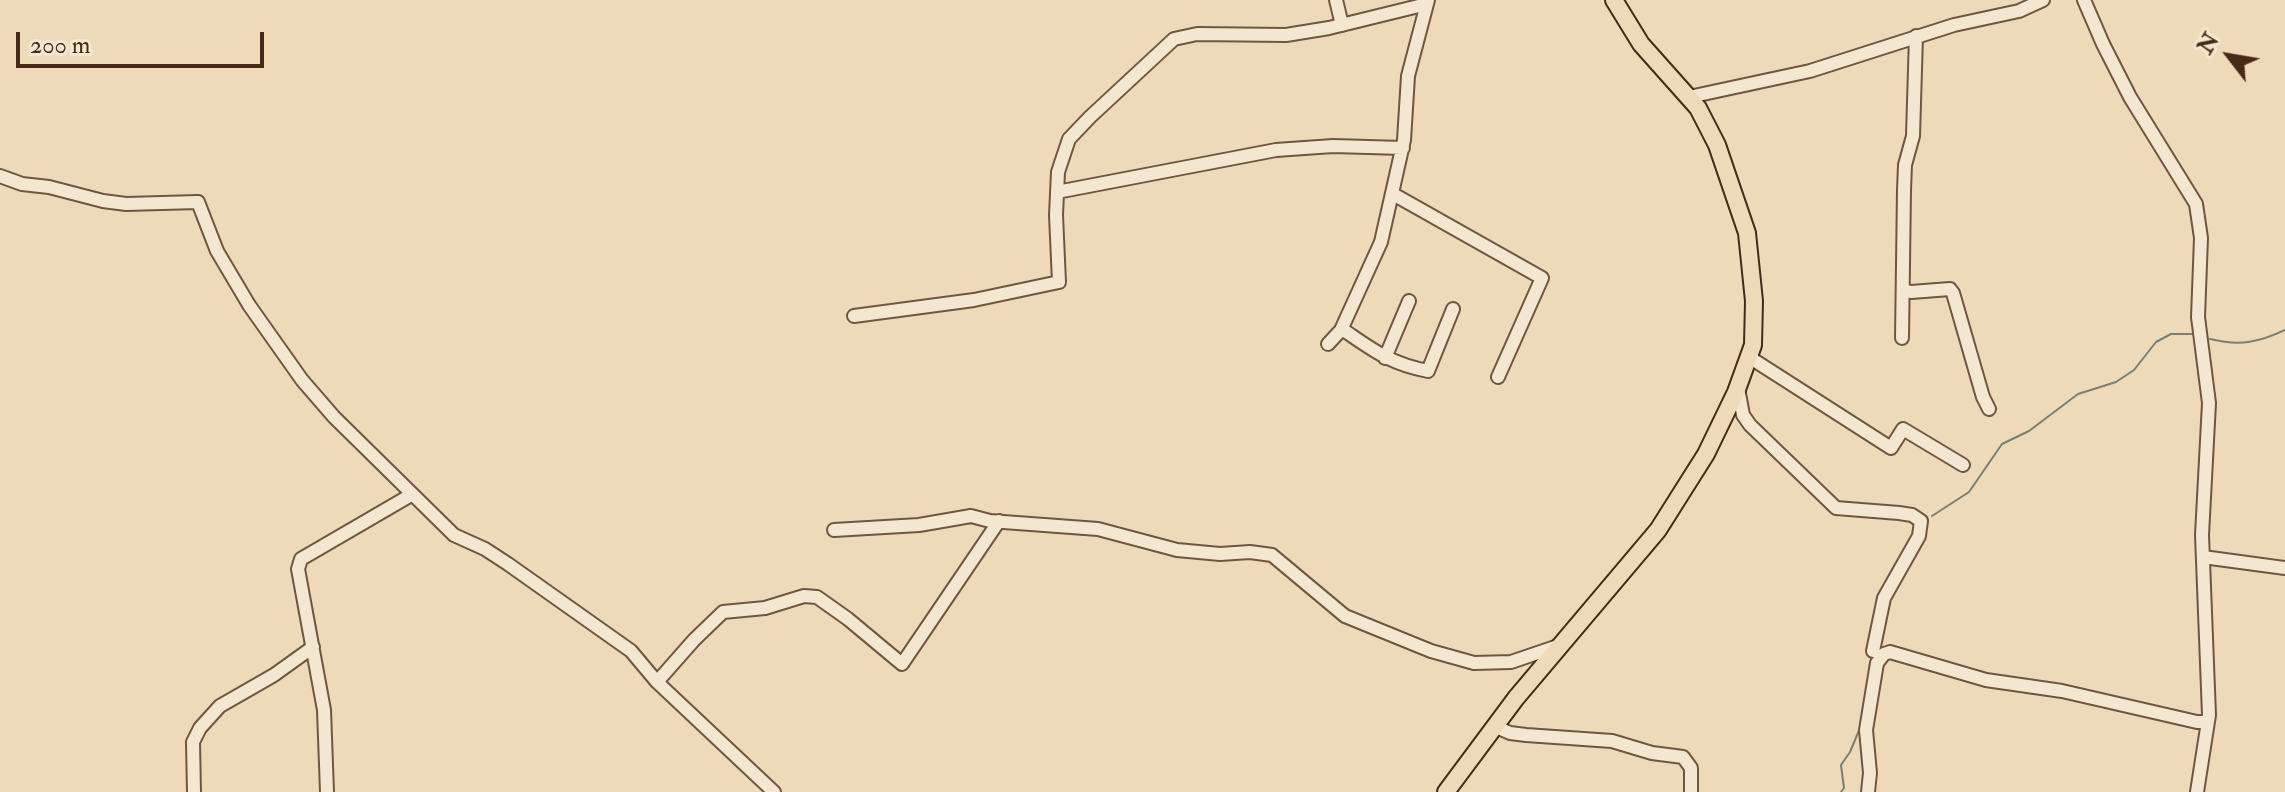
<!DOCTYPE html>
<style>
body{margin:0}
#map{position:relative;width:2285px;height:792px;overflow:hidden;background:#eedab9;font-family:"IM FELL Double Pica",serif}
canvas{display:block}
.north{position:absolute;left:2189px;top:16px;width:80px;height:80px;-webkit-text-stroke:6px #f4e7d2;paint-order:stroke;rotate:301deg;font-size:22px;font-weight:700;line-height:32px;text-align:center;color:#462a17}
.north::after{content:'';display:block;margin:auto;width:28px;height:36px;background:#462a17;clip-path:polygon(50% 0,100% 100%,50% 72%,0 100%)}
.scale{position:absolute;left:16px;top:32px;width:248px;height:36px;box-sizing:border-box;border:4px solid #462a17;border-top:0;padding-left:10px;font-size:24px;line-height:28px;white-space:nowrap;color:#462a17;-webkit-text-stroke:6px #f4e7d2;paint-order:stroke}
</style>
<div id="map">
<canvas width="2285" height="792"></canvas>
<div class="north">N</div>
<div class="scale">200 m</div>
</div>
<script>
const ctx = document.querySelector('canvas').getContext('2d');
ctx.lineJoin = 'round';
function stroke(path, color, width, dash) {
  ctx.strokeStyle = color;
  ctx.lineWidth = width;
  ctx.lineCap = dash ? 'butt' : 'round';
  ctx.setLineDash(dash || []);
  ctx.stroke(path);
}
const stream = new Path2D(`
 M2210,339C2239,346 2258,343 2285,330
 M1932,516L1969,492L2002,444L2029,431L2078,394L2116,382L2134,370L2156,342L2171,334H2194
 M1841,792L1844,788L1841,765L1850,752L1860,728`);
const minor = new Path2D(`
 M1336,0L1342,25
 M2084,0L2103,44L2130,97L2196,204L2201,238L2198,317L2209,403L2202,535L2209,715L2197,792
 M1689,97L1810,71L1954,25L2019,11L2043,0
 M0,176L22,184L49,187L103,201L126,204L198,202L217,251L249,305L302,380L334,417L454,535L485,549L508,564L631,651L657,682L774,792
 M1057,192L1276,150L1333,146L1403,148
 M1393,194L1542,278L1498,377
 M1903,290L1911,292L1950,289L1953,293L1983,397L1989,409
 M854,316L974,300L1059,282L1056,215L1058,172L1069,139L1090,117L1174,39L1197,34L1286,35L1329,28L1427,4
 M1342,329C1373,350 1390,364 1428,371L1453,309
 M1902,338L1904,190L1905,165L1913,136L1916,36
 M1328,344L1341,330L1381,242L1404,140L1408,76L1428,0
 M1749,357L1891,448L1903,429L1963,465
 M1385,358L1409,301
 M1738,388L1743,415L1750,425L1836,508L1899,513L1912,515L1921,521L1919,536L1884,598L1873,651
 M834,530L919,525L971,516L990,521L1098,529L1177,550L1220,554L1250,552L1272,555L1345,616L1431,651L1474,663L1511,662L1561,645
 M2203,557L2285,568
 M657,682L694,640L723,612L765,608L804,596L817,597L848,619L902,664L999,521
 M1494,726L1510,733L1526,735L1612,741L1652,753L1683,757L1691,768V792
 M194,792L193,742L200,728L220,706L274,675L313,647
 M327,792L324,710L298,569L301,559L411,495
 M1868,792L1870,773L1866,730L1877,663L1884,654L1890,652L1986,680L2062,691L2197,722H2208`);
const major = new Path2D(`
 M1446,792L1516,698L1658,530L1706,454L1736,392L1753,345L1754,301L1747,233L1717,145L1698,108L1641,44L1614,0`);
stroke(stream, '#788075', 2);
stroke(minor, '#705640', 16);
stroke(major, '#462a17', 20);
stroke(minor, '#f4e7d2', 12);
stroke(major, '#eedab9', 16);
</script>
